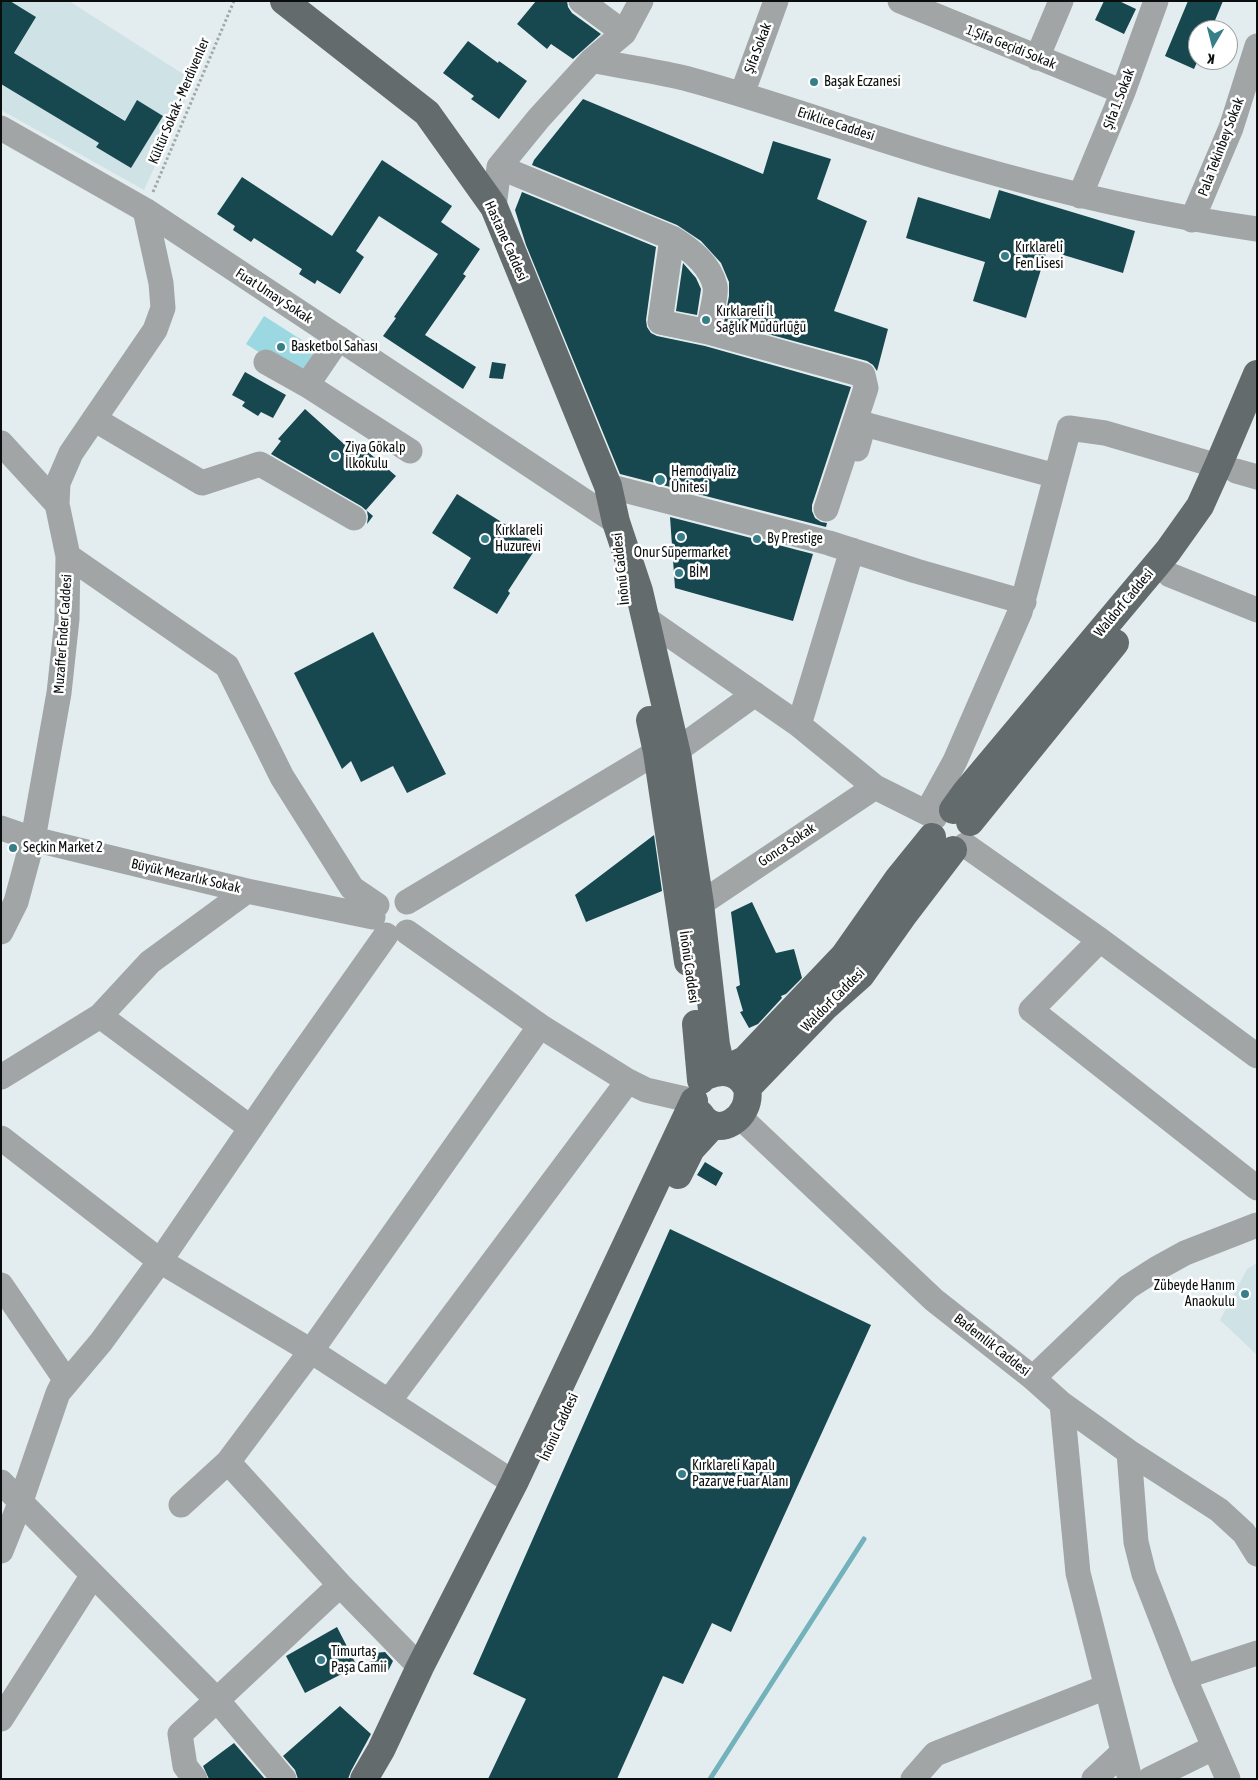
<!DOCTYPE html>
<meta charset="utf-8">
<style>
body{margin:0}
#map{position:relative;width:1258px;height:1780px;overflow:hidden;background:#e3edef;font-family:"Asap Condensed",sans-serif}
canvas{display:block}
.frame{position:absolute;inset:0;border:2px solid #0a0e0e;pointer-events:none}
.north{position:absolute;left:1188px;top:20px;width:50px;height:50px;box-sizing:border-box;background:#fff;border:1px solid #9d9f9f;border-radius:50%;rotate:188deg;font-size:14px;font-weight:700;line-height:20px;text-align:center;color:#0a0e0e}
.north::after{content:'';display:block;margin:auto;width:18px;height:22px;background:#377e88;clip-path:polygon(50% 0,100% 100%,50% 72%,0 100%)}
</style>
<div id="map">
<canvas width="1258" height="1780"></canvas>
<div class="frame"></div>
<div class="north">K</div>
</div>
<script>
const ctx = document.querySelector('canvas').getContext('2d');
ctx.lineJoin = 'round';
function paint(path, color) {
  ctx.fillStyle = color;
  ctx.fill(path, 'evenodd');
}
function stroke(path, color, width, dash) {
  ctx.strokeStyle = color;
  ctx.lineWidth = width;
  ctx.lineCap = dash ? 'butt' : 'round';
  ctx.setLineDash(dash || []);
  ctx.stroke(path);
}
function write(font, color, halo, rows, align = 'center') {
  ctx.font = font + ' "Asap Condensed",sans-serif';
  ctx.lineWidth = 5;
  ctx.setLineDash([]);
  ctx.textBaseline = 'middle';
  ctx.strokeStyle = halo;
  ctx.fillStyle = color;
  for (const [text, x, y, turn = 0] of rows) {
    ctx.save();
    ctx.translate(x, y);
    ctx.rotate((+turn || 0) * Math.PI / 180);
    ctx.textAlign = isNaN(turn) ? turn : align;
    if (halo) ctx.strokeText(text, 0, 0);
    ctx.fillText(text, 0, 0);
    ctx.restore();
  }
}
const built = new Path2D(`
 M10,1H69L194,81L144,190L1,110V84L99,143L96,147L131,168L163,116L137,101L125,120L14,54L36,17Z
 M1257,1263V1355L1220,1320L1247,1269Z`);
const green = new Path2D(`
 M264,316L316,349L298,377L246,344Z`);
const stream = new Path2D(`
 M710,1779L864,1539`);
const building = new Path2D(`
 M1,1H10L36,17L14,53L125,121L137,100L163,116L131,168L96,147L99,143L1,84Z
 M536,1H567L568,7L572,13L601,34L573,59L551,44L547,49L517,24Z
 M1104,1H1119L1136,9L1124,34L1095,20Z
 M1188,1H1223L1211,30H1198V60L1194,69L1165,56Z
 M468,41L498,63L499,61L527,81L499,119L471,99L474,96L443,73Z
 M583,99L763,174L773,141L831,159L817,199L867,221L834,311L888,329L877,371L873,365L867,361L724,322L729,296V282L721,263L701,241L677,225L532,165L534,160Z
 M382,160L452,206L441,222L480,249L463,274L466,276L425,335L476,367L463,389L383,336L396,318L394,317L438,254L379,216L356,251L364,257L340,294L317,280L315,284L299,274L302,269L254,238L251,242L233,230L235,226L217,214L242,177L332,236Z
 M999,190L1135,231L1123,273L1047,250L1026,318L973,301L985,262L906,238L918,197L990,219Z
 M522,192L656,247L646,320L647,327L651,333L657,336L705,346L851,387L812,505V511L815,518L821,522L827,523L826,527L620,474L526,245L515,210Z
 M683,263L696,278L701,289L697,315L676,311Z
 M492,362L506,364L503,379L489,378Z
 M245,372L286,395L273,418L261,412L258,416L242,406L245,402L232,395Z
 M305,409L344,444L349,439L360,448L361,446L396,476L366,510L373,516L367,524L368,517L367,511L361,506L271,454L281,441L278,439Z
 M457,494L538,545L508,591L510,593L497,614L453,588L471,558L432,533Z
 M670,517L813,554L793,621L675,588Z
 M373,632L446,774L407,793L393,766L361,782L351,761L342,769L294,673Z
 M654,835L662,891L586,922L575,895Z
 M752,902L776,953L794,949L802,978L786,994L781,996L782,998L758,1024L749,1028L740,1012L743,1011L736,987L740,985L731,912Z
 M705,1162L723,1173L716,1186L697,1175Z
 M670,1229L871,1325L731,1632L712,1623L683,1684L663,1676L617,1779H488L526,1699L473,1674Z
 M337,1627L357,1666L305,1693L286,1656Z
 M385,1652L393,1661L388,1671L377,1673L370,1664L374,1653Z
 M340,1706L371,1734L351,1771L348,1779H298L295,1770L283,1756Z
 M234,1743L265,1779H209L203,1766Z`);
const path = new Path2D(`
 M153,192L234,1`);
const minor = new Path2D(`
 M581,1L624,33
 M900,1L1123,92
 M1037,58L1061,1
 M592,60L624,33L641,1
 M742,94L776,1
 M1,128L145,210L616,522
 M499,167L672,238L660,322L708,332L863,375L866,388L826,509
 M1080,196L1123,92L1156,1
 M494,207L499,167L539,118L592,60C624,67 656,71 688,79C780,104 870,138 962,164C1059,192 1157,215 1257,229
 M1192,220L1231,128L1257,46
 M672,238C690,249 710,264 715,286C717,294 709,322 708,332
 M266,362L307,385L410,451
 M307,385L339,338
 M94,419L202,483L260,464L354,518
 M1,443L57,504
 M857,449L864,424L1056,476
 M1236,471L1257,477
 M608,486L829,543L916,571L1024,602
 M68,556L227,666L282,777L352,888L377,905
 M1170,575L1257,610
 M645,618L799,725L875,787L935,817
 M799,725L852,550
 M676,751L755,694
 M927,812L955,761L1020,612L1069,428L1105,433L1218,466
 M1,828L33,839L247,891L373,917
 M965,845L1100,940L1257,1056
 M407,902L657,752
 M700,904L875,787
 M1,932L16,902L33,839L59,693L67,619L68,556L57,504L58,483L71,453L155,330L163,308L161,283L145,210
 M407,932L540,1026L628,1081L646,1090L694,1101
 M1100,940L1031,1010L1257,1188
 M100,1016L251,1128
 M1,1077L100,1016L150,962L247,891
 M740,1117L934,1300L1033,1378L1062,1404L1129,1452L1219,1510L1244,1533L1257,1554
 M1,1138L160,1261L311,1351L514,1483
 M1,1285L65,1379L58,1393
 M1033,1378L1128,1287L1156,1269L1185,1253L1257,1225
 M389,1401L628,1081
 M1062,1404L1078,1573L1130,1779
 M1129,1452L1136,1542L1144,1574L1184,1677L1228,1779
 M228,1462L340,1585L420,1667
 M1,1482L217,1700L340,1585
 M181,1505L228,1462L311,1351L540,1026
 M1,1551L21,1501L58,1393L101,1342L160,1261L285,1078L386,935
 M1184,1677L1257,1653
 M1,1719L93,1575
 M195,1779L185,1766L180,1734L217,1700L284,1779
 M913,1779L935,1754L1106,1687
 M1094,1779L1123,1752
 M1150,1779L1213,1748`);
const major = new Path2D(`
 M284,1L427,113L494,207L608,486L616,522L639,591L678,759L700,904L716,1045L722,1071
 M650,720L657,752L688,962
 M953,810L966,792L1168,551L1200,506L1218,466L1257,374
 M970,822L1115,643
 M696,1024L701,1080
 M722,1071L745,1060L844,956L898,879L932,837
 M706,1076C722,1069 739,1071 747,1088
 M700,1114C716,1141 753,1118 747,1088L825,1007L861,975L905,913L953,850
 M678,1175L691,1149L713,1125
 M364,1779L381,1750L420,1667L514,1483L694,1101`);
const markers = [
 [814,82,5,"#377e88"],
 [1005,256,5,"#377e88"],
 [706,320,5,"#377e88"],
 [281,347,5,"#377e88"],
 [335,456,5,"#377e88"],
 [660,480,6,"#377e88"],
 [681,537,5,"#377e88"],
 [485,539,5,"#377e88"],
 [757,539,5,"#377e88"],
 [679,573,5,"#377e88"],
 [13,848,5,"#377e88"],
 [1245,1294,5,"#377e88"],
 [682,1474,5,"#377e88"],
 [321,1660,5,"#377e88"]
];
const streetNames = [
 ["1.Şifa Geçidi Sokak",1011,47,22],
 ["Şifa Sokak",758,48,-69],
 ["Şifa 1. Sokak",1119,99,-69],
 ["Kültür Sokak - Merdivenler",179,101,-67],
 ["Eriklice Caddesi",836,124,18],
 ["Pala Tekinbey Sokak",1221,147,-69],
 ["Hastane Caddesi",506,241,66],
 ["Fuat Umay Sokak",274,296,33],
 ["İnönü Caddesi",621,569,-96],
 ["Waldorf Caddesi",1124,603,-50],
 ["Muzaffer Ender Caddesi",63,634,-86],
 ["Gonca Sokak",787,845,-34],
 ["Büyük Mezarlık Sokak",186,876,13],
 ["İnönü Caddesi",689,967,82],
 ["Waldorf Caddesi",833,1000,-45],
 ["Bademlik Caddesi",992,1345,38],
 ["İnönü Caddesi",559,1427,-65]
];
const poiNames = [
 ["Başak Eczanesi",824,82],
 ["Kırklareli",1015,248],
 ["Fen Lisesi",1015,264],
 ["Kırklareli İl",716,312],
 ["Sağlık Müdürlüğü",716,328],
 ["Basketbol Sahası",291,347],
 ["Ziya Gökalp",345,448],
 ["İlkokulu",345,464],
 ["Hemodiyaliz",671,472],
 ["Ünitesi",671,488],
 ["Kırklareli",495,531],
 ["Huzurevi",495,547],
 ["By Prestige",767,539],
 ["Onur Süpermarket",681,553,"center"],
 ["BİM",689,573],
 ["Seçkin Market 2",23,848],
 ["Zübeyde Hanım",1235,1286,"right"],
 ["Anaokulu",1235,1302,"right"],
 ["Kırklareli Kapalı",692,1466],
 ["Pazar ve Fuar Alanı",692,1482],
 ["Timurtaş",331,1652],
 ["Paşa Camii",331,1668]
];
paint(built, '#cfe2e5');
paint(green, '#9cd8e1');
stroke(stream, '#73b1bb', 5);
paint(building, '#17484f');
stroke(path, '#a1a9aa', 3, [2.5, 2.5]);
stroke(minor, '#a1a5a5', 25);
stroke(major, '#636b6c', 28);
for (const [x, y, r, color] of markers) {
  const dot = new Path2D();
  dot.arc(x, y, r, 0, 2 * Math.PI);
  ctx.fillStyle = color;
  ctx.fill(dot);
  stroke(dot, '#fff', 2);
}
write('14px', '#0a0e0e', '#fff', streetNames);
write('14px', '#0a0e0e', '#fff', poiNames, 'left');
</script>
